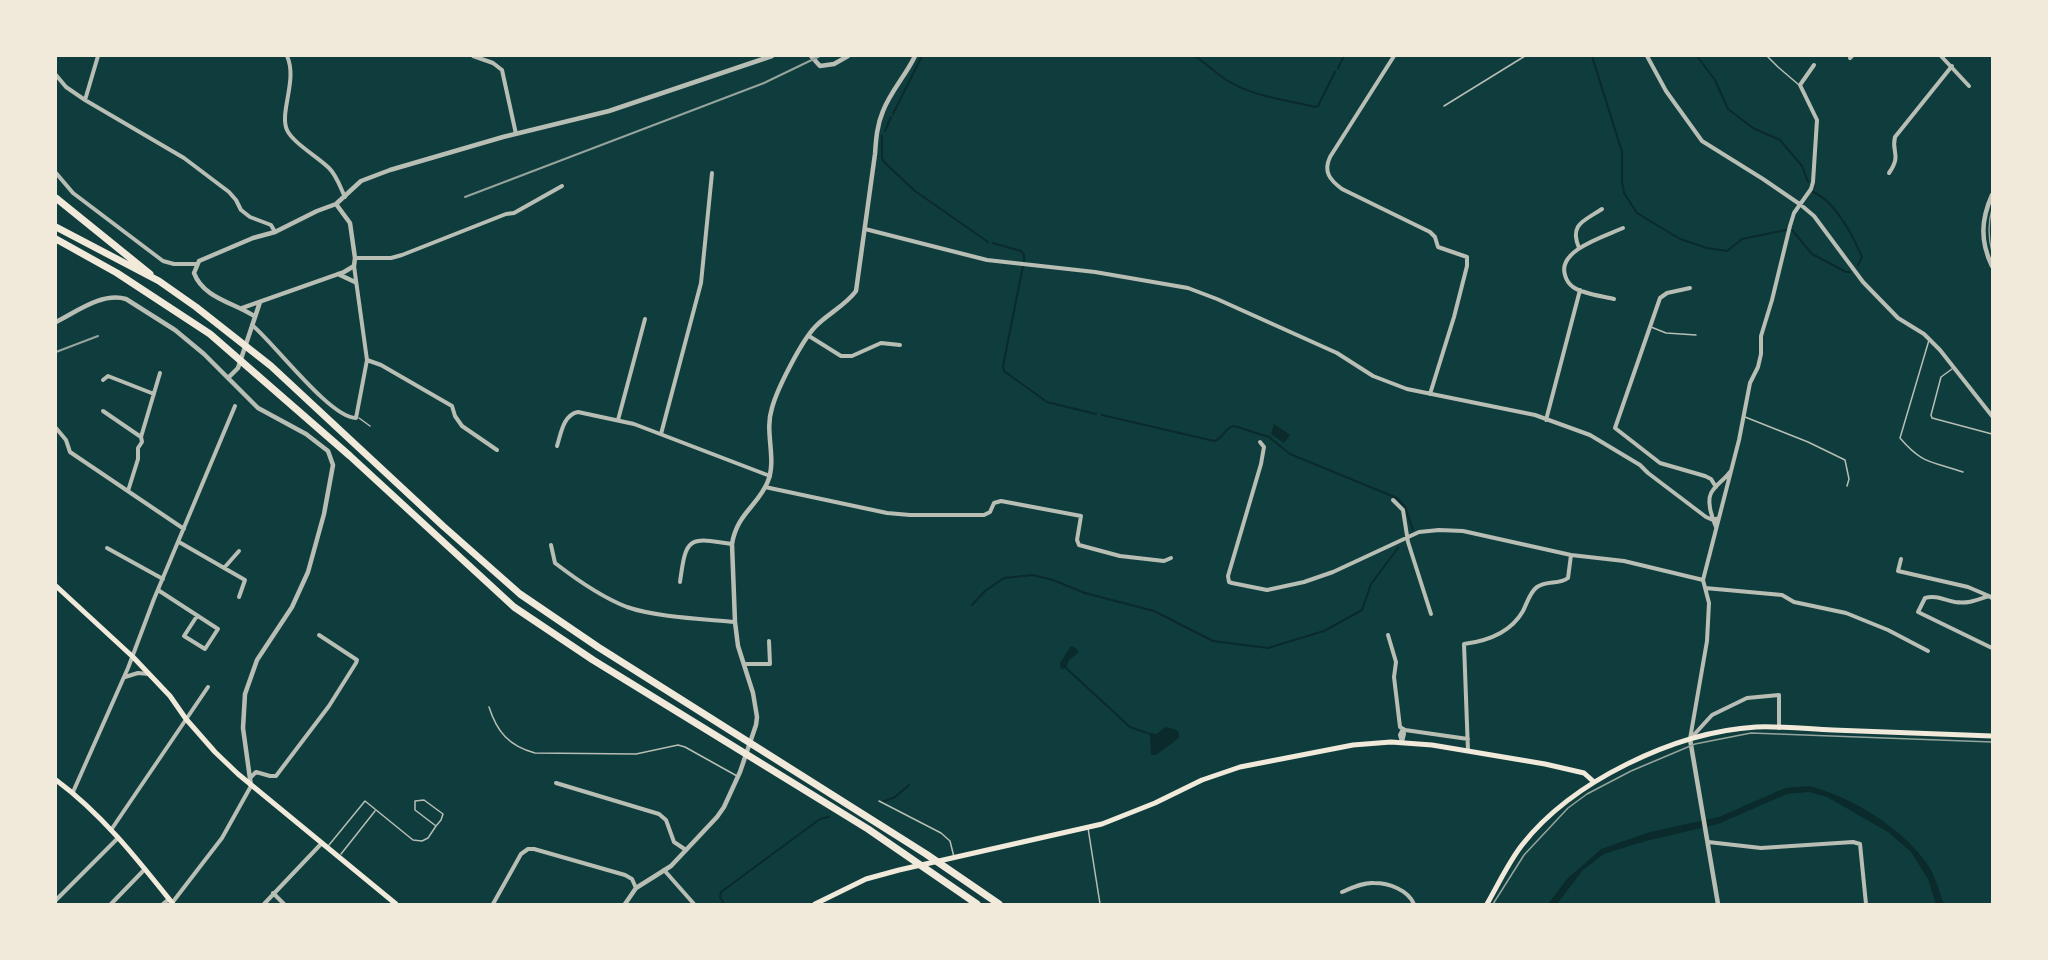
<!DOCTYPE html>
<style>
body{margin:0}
#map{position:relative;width:2048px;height:960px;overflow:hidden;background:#0f3d3e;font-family:"Noto Sans",sans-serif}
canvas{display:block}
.frame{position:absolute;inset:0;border:57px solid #f1e9da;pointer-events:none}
</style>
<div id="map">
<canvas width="2048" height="960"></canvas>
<div class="frame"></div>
</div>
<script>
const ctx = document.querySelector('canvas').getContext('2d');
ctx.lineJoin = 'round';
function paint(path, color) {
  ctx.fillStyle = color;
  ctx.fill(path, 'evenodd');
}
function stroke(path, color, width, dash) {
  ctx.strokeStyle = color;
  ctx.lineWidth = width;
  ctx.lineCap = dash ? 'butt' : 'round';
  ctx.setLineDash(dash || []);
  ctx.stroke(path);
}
const water = new Path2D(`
 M1274,424L1290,435L1284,443L1271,434Z
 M1071,646L1076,648L1079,652L1069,660L1066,668L1061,669L1060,663Z
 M1166,727L1177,730L1179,734V738L1156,755H1151L1150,736L1147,732L1156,734Z
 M1809,786C1852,797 1903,828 1928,865C1936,877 1939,892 1944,904H1936L1928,879L1911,852L1888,832L1827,797L1809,792L1787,794L1718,824L1646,841L1604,854L1583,870L1557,904H1548L1567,879L1601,849L1650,832L1719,817L1785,788Z`);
const stream = new Path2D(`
 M1195,56C1205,63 1215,72 1225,79C1250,96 1286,100 1315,107L1318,106L1335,72
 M1592,56L1622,152V181L1624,193L1637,213L1680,239L1707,248L1727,251L1742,239L1786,230
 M1697,56L1715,80L1728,109L1753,128L1780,140L1802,166L1808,182
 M1338,68L1344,56
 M893,114L922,56
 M885,131L891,117
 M882,135V158L884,162L915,191L988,242
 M1813,192C1835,201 1853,236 1862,257L1858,265
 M1792,230L1812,254L1846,272H1850
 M993,243L1021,251L1024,255V262
 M1023,266L1003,366L1004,371L1047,402L1096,414
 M1102,415L1214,441C1223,439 1224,428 1234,426L1269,437L1290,454L1397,498L1405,507L1413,530
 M972,605L985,591L1004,578L1033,575L1053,580L1085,593L1154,611L1213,641L1268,648L1324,631L1362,610L1371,584L1398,548
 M1066,668L1130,727L1147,733
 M882,802L895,797L909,785
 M724,904L720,897L721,892L820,819L829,817`);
const service = new Path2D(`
 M1767,56L1778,67L1799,85
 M1444,106L1525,56
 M1651,327L1666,333L1696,335
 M1929,340L1900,438C1923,465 1932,461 1963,472
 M1952,369L1941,377L1931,415L1932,418L1992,434
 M1745,417L1808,442L1845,460L1849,479L1847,486
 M359,418L370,426
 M489,707C497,732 509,746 535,753L636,754L678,745L685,747L737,776
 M879,801L941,833L950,841L954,857
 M1088,828L1100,904
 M329,845L365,801L413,840L422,841L428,838L436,826L415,810V801L424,800L443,814L441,820L436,826
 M341,854L375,811`);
const minor = new Path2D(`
 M287,56C298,80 279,112 287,130C293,143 318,157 329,168C337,176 340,187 345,197
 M473,56L493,63L502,70L516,134
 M1394,56L1330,157C1323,172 1330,180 1342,189L1430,232L1435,237L1438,247L1467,257V266L1454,317L1430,394
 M1647,56L1666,91L1702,141L1763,179L1801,205L1814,216L1863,282L1898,318L1924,334L1940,350L1992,416
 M1941,56L1969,86
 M1850,58L1852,56
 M56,75L66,87L85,100L184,158L229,192L236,200L241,210L250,217L271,225L275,232
 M85,100L98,56
 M56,173L73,193L163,261L174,264H197
 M1889,173C1902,154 1891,153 1895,137L1952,66
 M865,229L987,260L1095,272L1188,288L1217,299L1337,353L1373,376L1407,389L1535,415L1590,435L1640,465L1648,473L1706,517L1713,520L1719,518
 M1579,248C1569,224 1584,221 1602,209
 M355,258H391L402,255L506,214L514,213L562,186
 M1690,288L1667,293L1660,298L1615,428L1660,463L1705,476L1711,479L1716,487
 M1614,299C1602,296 1583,294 1573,287C1569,284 1566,279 1565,275C1557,250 1606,236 1623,228
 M252,325C275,344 330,418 356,418L367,360L354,266
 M809,336L841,356H852L881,343L900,345
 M367,360L381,365L452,406L455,416L462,426L497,450
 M103,380L108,376L154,394
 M103,411L141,437L142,442L138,448V459L128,491
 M618,420L645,319
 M1546,420L1580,290
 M56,428L66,440L70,452L184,529
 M661,434L701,283L712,173
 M141,437L160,373
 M1260,442L1264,447L1261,464L1228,576L1229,582L1232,583L1267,590L1304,582L1333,572L1419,532L1439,530L1463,531L1571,555L1624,561L1703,580
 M557,446C561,434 563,415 578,412L634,424L770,476
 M765,487L887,513L910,515H984L990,512L994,503L1001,501L1081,516L1077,540L1079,545L1120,556L1164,561L1171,558
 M1393,500L1403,510L1408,542L1431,614
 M1716,527C1712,517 1705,499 1713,490C1718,483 1725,479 1730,472
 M179,542L245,580L239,597
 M551,545L555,563C577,580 601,597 627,607C655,617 705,619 735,622
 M107,548L163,579
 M1901,559L1898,571L1968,587L1989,596
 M224,568L239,551
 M680,582C686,537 688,537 732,544
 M1705,588L1782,595L1794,602L1846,613L1888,630L1928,651
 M158,590L218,629L205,649L184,636L197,616
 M1992,598L1989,596C1977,600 1968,604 1955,602C1944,600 1936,595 1925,598L1918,612L1992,648
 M1388,635L1396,662L1394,677L1400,727L1405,730L1468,739
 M744,664H770L769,641
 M125,677L138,673L149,674
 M1403,729L1404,734L1402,742L1400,735Z
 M1691,738L1712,715L1747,698L1779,695V728
 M1690,739L1707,641L1709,603L1703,580L1739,440L1750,383L1758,367L1761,354V336L1772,300L1790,226L1794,213L1811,189L1813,182L1817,120L1800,85L1814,65
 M1468,751L1464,644C1488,641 1511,632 1523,611C1527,603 1530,592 1537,587C1547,580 1559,585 1568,578L1571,555
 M250,778L256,772L270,776H276L329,706L356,663L357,660L354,658L319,635
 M556,783L659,814L666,820L674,842L686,850
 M73,792L128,668L154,599L235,406
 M111,830L208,687
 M1708,842L1761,848L1853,842L1860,844L1866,904
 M664,870L694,904
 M1342,892C1352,888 1363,882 1374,883C1389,883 1408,890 1414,904
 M273,893L284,904
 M56,900L118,838
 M172,903L222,838L251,786
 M111,904L145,869
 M163,904L169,899
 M264,904L321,844
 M493,904L521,854L528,849H534L625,875L632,879L636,888`);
const tertiary = new Path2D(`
 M811,56L820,66L834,64L848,56
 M1992,195C1981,220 1980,241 1992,266
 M338,274L355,282
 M242,308L344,272L354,266L355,258L350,223L336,204
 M254,316C235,303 203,298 194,273L199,261L253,238L275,232L317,211L336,204L361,181L390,170L503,137L609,111L772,56
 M56,322C76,312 102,292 126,299L175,330L204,354L258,408L306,434L328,451L333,465L324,514L308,572L292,607L257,660L245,694L243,728L251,786
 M228,378L238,368L260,302
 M1690,739L1718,904
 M625,904L636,888L671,866L717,817L724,807L740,772L756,725L757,717L753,693L738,646L735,622L732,544C737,513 759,505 768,481C777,458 764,432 772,408C777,389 801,342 815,327C827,314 845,306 856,291L875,154C876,139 877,125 883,111C891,91 906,75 915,56`);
const secondary = new Path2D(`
 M56,586L133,657L170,696L186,719L215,752L238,774L396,904
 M56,780C102,814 138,860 173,904
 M815,904L866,879L899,870L1102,824L1155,803L1202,780L1240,767L1353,745L1391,742L1432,745L1545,764L1584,773L1594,782
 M1487,904C1498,885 1508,863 1522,845C1572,781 1675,732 1756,727C1781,726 1808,729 1833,730C1886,732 1939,734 1992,736`);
const motorway = new Path2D(`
 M56,198L150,274
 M56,227L159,281L196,307L271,366L443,526L520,594L598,647L926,854L999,904
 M56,239L117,273L210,334L350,456L514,607L593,660L868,829L977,904`);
const tram = new Path2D(`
 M1992,209C1988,223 1988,237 1992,252
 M1493,904L1524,855L1568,808L1587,794L1631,771L1695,744L1751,733L1992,742`);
const rail = new Path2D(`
 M465,197L764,83L820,56
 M56,352L98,336`);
paint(water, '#0a2a2b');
stroke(stream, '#0a2a2b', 2);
stroke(service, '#b8beb3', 1.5);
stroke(minor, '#b8beb3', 4);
stroke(tertiary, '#b8beb3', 4.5);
stroke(secondary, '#f1e9da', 5);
stroke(motorway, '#f1e9da', 7);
stroke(tram, '#97a49c', 1.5);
stroke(rail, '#97a49c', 2);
</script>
